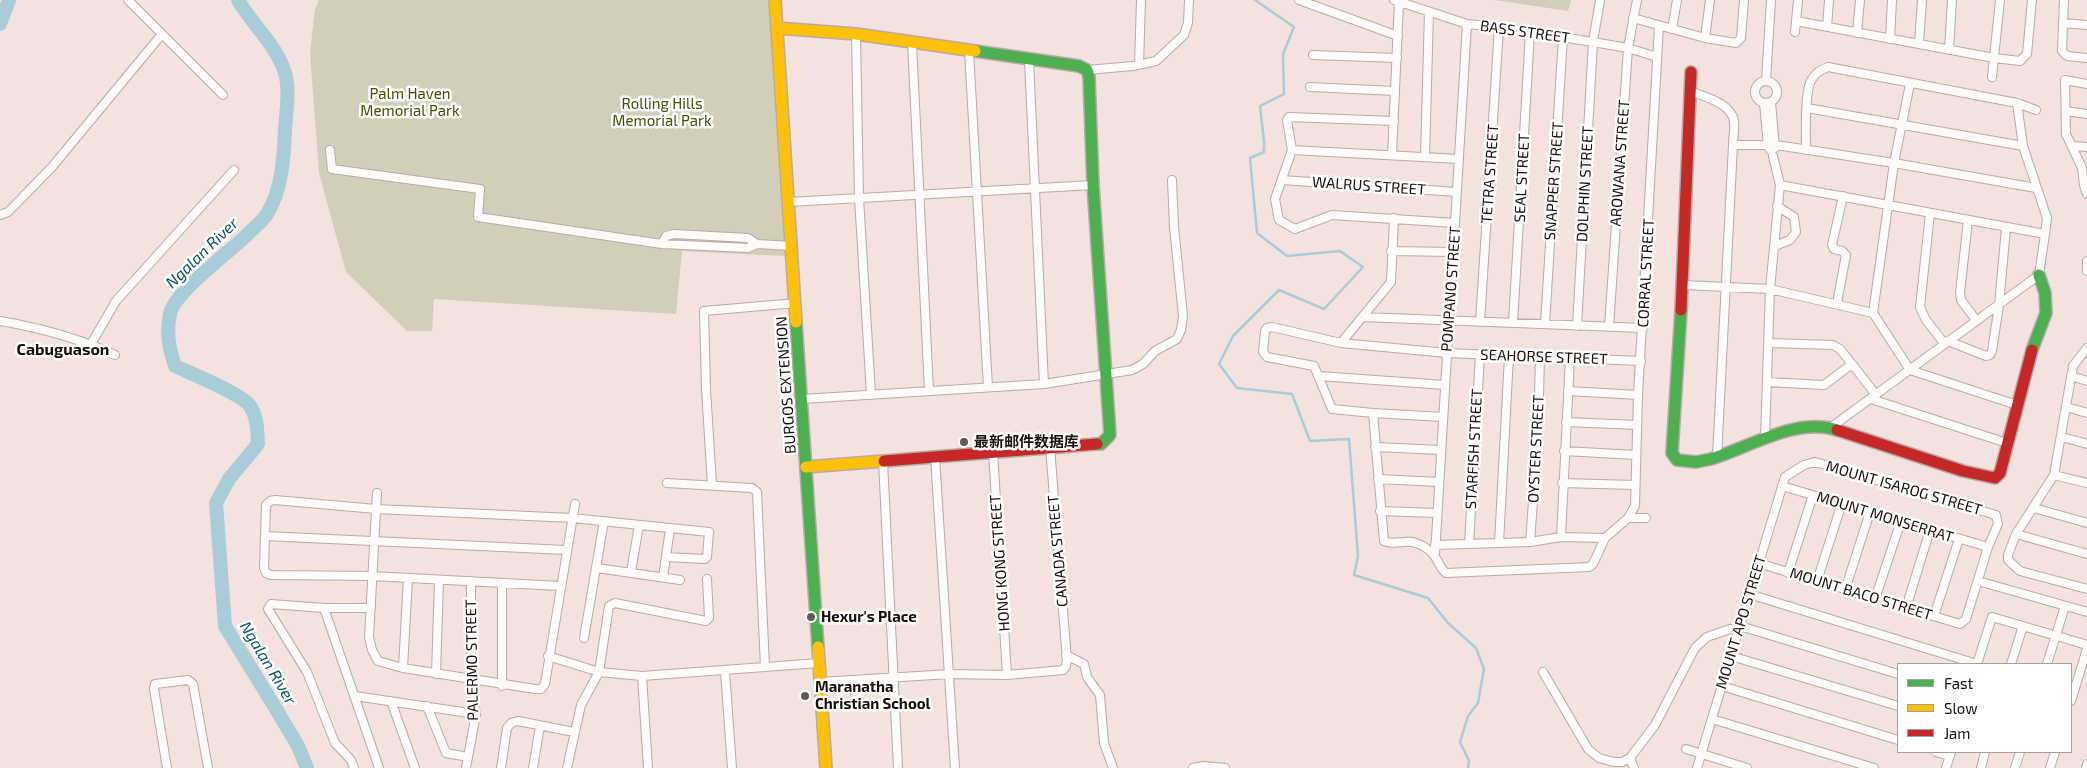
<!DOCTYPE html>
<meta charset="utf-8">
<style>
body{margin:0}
#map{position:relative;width:2087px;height:768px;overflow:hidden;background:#f3e2dd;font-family:"Exo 2",sans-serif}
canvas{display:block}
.legend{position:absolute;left:1897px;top:663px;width:175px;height:90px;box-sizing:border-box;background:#fff;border:1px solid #a39f9d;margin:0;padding:6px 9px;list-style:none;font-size:15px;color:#180e0b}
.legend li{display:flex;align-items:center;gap:10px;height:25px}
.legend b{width:25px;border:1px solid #a39f9d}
</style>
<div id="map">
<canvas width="2087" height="768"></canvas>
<ul class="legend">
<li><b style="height:6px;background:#4caf50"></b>Fast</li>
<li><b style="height:6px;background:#ffc107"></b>Slow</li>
<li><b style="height:6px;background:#c62828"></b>Jam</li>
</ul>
</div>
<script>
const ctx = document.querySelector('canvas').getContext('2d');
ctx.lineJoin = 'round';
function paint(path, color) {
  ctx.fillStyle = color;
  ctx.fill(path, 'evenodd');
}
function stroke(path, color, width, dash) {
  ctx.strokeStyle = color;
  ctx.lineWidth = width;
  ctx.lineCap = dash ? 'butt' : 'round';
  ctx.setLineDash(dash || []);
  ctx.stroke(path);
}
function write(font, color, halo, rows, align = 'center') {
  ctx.font = font + ' "Exo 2","Noto Sans SC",sans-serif';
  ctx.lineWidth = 5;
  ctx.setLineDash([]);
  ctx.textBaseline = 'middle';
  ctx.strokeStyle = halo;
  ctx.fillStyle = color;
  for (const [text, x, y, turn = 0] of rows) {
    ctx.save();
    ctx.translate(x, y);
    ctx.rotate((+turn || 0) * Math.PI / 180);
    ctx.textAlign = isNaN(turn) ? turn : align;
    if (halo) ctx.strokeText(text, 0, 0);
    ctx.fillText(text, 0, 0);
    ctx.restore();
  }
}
const green = new Path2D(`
 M319,0H768L785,256L682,251L676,314L434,299L432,331H407L346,272L319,173L310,53L315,9Z
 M1495,0H1571L1568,11Z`);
const stream = new Path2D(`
 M1255,0L1294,27L1283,54L1284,94L1260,106L1264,141V152L1250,158L1257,233L1287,256L1340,251L1363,267L1324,309L1279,290L1233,336L1219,364L1237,388L1292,394L1310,441L1349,439L1358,556L1354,575L1428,598L1448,623L1476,648L1484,669L1478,703L1468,716L1460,742L1469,761L1468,768`);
const river = new Path2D(`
 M238,0C253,26 276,44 285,73C290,90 286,112 285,130C284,157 282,190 267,214C262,222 252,229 246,236C229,252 173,294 170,314C166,333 169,348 175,366C190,373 242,394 250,406C258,418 257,431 258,444L229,479L216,503L225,626L273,704L298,746L307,768
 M0,24L9,0`);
const street = new Path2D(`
 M128,0L223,95
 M1299,0L1398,36
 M1394,0L1467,24L1499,27L1593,42L1628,48L1657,57
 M2064,0L2062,51L2067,56L2087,58
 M1633,18L1705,38L1736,43L1741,38L1744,0
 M1796,21L1994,58L2020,61L2027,54L2032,0
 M2063,23L2087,25
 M1827,27L1829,0
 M1672,29L1677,0
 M1795,32L1798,0
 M1857,33L1860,0
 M856,34L859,198L871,394
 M1705,38L1710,0
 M1890,39L1892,0
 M912,43L929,391
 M1919,44L1922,0
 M1949,50L1952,0
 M969,51L988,387
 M1313,55L1397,58
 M1029,60L1044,384
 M1139,65L1141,0
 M1087,70L1133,66L1156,61L1184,35L1188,23L1189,0
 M1992,77L2000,0
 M1766,81L1771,0
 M1755 92a11 11 0 1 1 22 0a11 11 0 1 1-22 0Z
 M2087,84L2065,80L2066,134L2082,168L2084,185L2087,194
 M1310,87L1395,91
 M1690,91C1705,97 1731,103 1734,121C1735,129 1733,137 1733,145
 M1771,102L1775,148
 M1764,103L1768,146L1770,150
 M1807,108L2023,146
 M2066,111L2087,114
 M1394,121L1289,117L1287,120L1292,150L1275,199L1279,220L1295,229L1332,215L1455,223
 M2072,146L2087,147
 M330,150L332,169L480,189L478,217L662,244L748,248L757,244L792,246
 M1292,150L1459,159
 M1806,150C1806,135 1804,90 1812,79C1816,72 1821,70 1828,67L2017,103L2036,110
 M1392,155L1399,2
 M1425,157L1429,12
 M1282,180L1457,192
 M1780,185L2045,234L2047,218L2023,146L2017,103
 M789,202L1093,185
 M1930,213L1920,307L1926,320L1944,343
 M0,215L8,212L14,206L52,167L162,34
 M1968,220L1960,293L1961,300L1976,320
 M662,244L666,236L674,234L748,238L757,244
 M1775,246L1790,240L1796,232L1794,217L1777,206
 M1391,251L1453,252
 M2087,261V271
 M1683,285L1770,289L1873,313L1910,370L2017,405
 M1837,303L1846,255L1842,251L1834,249L1832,245L1843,196
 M1873,313L1894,163L1910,84
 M1363,317L1643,328
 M0,321C41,328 78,338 115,355
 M1480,322L1499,27
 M1513,323L1530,32
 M1545,324L1563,37
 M1577,326L1593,42L1600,0
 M1609,327L1628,48L1637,0
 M1948,341L1986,356L1990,355L1992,351L1999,305L2006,228
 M1341,343L1391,282L1394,218
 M1770,343L1833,345L1840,349L1852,364
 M91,344L116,301L234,170
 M2087,348L2073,366L2054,475L2016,534L2008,555V560L2020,571L2087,589
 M1319,376L1445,385
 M2071,376L2087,381
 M1767,382L1824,385L1852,364L1876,395
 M1568,391L1638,395
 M802,399L1044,384L1132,370L1143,364L1155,351L1177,339L1181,330L1183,316L1174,227L1172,180
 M1871,399L2007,443
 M2066,407L2087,413
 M1373,413L1384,541C1394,546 1405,539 1416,543C1422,545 1432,551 1435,557C1440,563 1440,569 1446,573L1589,567L1593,564L1605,538L1628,518H1646
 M1443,417L1373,413L1332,409L1314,366L1267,357L1263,352L1265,331L1267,328L1272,327L1341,343L1447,353L1641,361
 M1566,422L1637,425
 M1830,428L2039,275L2045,234
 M2062,437L2087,444
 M1765,438L1770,289L1780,185L1773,156
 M1375,447L1441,450
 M1564,451L1636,455
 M993,452L1007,675
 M935,457L955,768
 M1717,457L1733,145H1776L1894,163L2036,188
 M883,461L898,768
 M2054,475L2087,483
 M1378,479L1439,482
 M667,483L752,488L757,492L765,667
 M1562,483L1635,485
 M712,485L706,389L704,311L796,303
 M1782,486L1988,547
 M377,493L369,637L372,650L378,661L403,668L535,689H541L545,684L575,504
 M2034,508L2087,523
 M1380,511L1437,513
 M1628,518L1635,506L1638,395L1659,26
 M2016,534L2087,554
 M265,536L566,550
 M1561,537L1570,358
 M1530,542L1538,434L1540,357
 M1499,543L1509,356
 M1469,544L1480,355
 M1435,545L1530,542L1561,537L1605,538
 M1435,555L1467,24
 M597,568L680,580
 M631,572L639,525
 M1788,573L1813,495
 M663,577L670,529
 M1817,581L1842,503
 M1978,581L2087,612
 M560,586L372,576L271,575L266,573L264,568L266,505L270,501L275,500L376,509L572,518L709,532L707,557L705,559L666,557
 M1845,590L1870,512
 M1749,594L1977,664
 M1875,599L1901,521
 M324,608L379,768
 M1906,608L1930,530
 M1934,616L1959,539
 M1740,626L1898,674
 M584,638L604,521
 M1066,655L1084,664L1087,677L1100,695L1104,743L1113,768
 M548,656L599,672L642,676L819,663
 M1731,656L1898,706
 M1977,664L1992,617L2087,645
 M2011,664L2023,626
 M2047,664L2065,606
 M403,668L408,578
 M725,671L732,768
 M1543,672L1588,749L1599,758L1614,762H1622L1630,758L1655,725L1695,648L1707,637L1730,629L1739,630
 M436,674L439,580
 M642,676L648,768
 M820,682L950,674L1007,675L1063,670L1066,666L1067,660L1050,447
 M502,686V583
 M1722,686L1898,740
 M355,696L476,714
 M391,701L415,768
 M2071,701L2087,649
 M427,706L446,753L468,757
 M1712,719L1874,768
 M1686,749L1747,768
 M1936,752L1949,756
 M1630,758L1634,768
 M167,768L154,689L155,684L188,680L193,684L208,768
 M354,768L351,760L335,743L307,672L268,609L271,604L324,608H371
 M466,768L476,714L471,680V581
 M501,768L507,728L511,723L518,721L574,732
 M533,768L540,726
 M567,768L581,705L599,672L609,606L615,603L706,621L709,618L707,579
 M1193,768L1203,766L1225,768
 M1697,768L1785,477L1804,465L1815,462L1996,515L1998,524L1988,547L1966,619L1960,624L1758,563
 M1946,768L1951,752
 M1981,768L1985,752
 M2015,768L2020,752
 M2050,768L2055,752
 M2086,768L2087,764`);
const fast = new Path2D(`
 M975,51L1079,66L1087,70L1089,77L1093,185L1110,435L1101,444H1097
 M1681,310L1672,453L1677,460L1696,462L1711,459C1750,447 1796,417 1837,430
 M796,322L818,647
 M2032,350L2046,313L2045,293L2039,275`);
const slow = new Path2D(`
 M775,0L796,322
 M777,28L856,34L975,51
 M806,467L884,461
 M818,647L826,768`);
const jam = new Path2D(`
 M1681,310L1691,72
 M1837,430L1963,471L1995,478L2000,473L2032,350
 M884,461L1097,444`);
const markers = [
 [964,442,5,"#655854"],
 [811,617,5,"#655854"],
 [805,696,5,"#655854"]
];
const streetNames = [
 ["BASS STREET",1525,32,8],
 ["AROWANA STREET",1620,163,-86],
 ["TETRA STREET",1490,174,-86],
 ["SEAL STREET",1522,178,-87],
 ["SNAPPER STREET",1554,181,-86],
 ["DOLPHIN STREET",1585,184,-87],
 ["WALRUS STREET",1369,186,4],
 ["CORRAL STREET",1646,273,-87],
 ["POMPANO STREET",1451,289,-86],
 ["SEAHORSE STREET",1544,357,2],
 ["BURGOS EXTENSION",786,385,-94],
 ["STARFISH STREET",1474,449,-87],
 ["OYSTER STREET",1536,449,-87],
 ["MOUNT ISAROG STREET",1904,488,16],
 ["MOUNT MONSERRAT",1885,517,17],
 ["CANADA STREET",1058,551,-95],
 ["HONG KONG STREET",1000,563,-94],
 ["MOUNT BACO STREET",1861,594,17],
 ["MOUNT APO STREET",1741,622,-73],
 ["PALERMO STREET",472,660,-91]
];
const parkNames = [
 ["Palm Haven",410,94],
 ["Memorial Park",410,111],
 ["Rolling Hills",662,104],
 ["Memorial Park",662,121]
];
const poiNames = [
 ["最新邮件数据库",974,442],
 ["Hexur's Place",821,617],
 ["Maranatha",815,687],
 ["Christian School",815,704]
];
const waterNames = [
 ["Ngalan River",202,253,-44],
 ["Ngalan River",268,663,59]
];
const neighbourhoodNames = [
 ["Cabuguason",63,350]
];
paint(green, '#d1cfba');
stroke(stream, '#a8ccd8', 2.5);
stroke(river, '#a8ccd8', 14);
stroke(street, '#b8aba7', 10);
stroke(fast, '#b8aba7', 14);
stroke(slow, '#b8aba7', 14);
stroke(jam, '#b8aba7', 14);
stroke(street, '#fdfbfa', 8);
stroke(fast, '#4caf50', 11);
stroke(slow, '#ffc107', 11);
stroke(jam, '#c62828', 11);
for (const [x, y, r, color] of markers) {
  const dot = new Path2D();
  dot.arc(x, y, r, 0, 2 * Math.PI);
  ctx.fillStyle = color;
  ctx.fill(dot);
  stroke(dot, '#fff', 2);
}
write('15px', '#180e0b', '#fff', streetNames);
write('15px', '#425102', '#fff', parkNames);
write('bold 15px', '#180e0b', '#fff', poiNames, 'left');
write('italic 16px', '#005468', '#fff', waterNames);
write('bold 16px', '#180e0b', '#fff', neighbourhoodNames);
</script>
